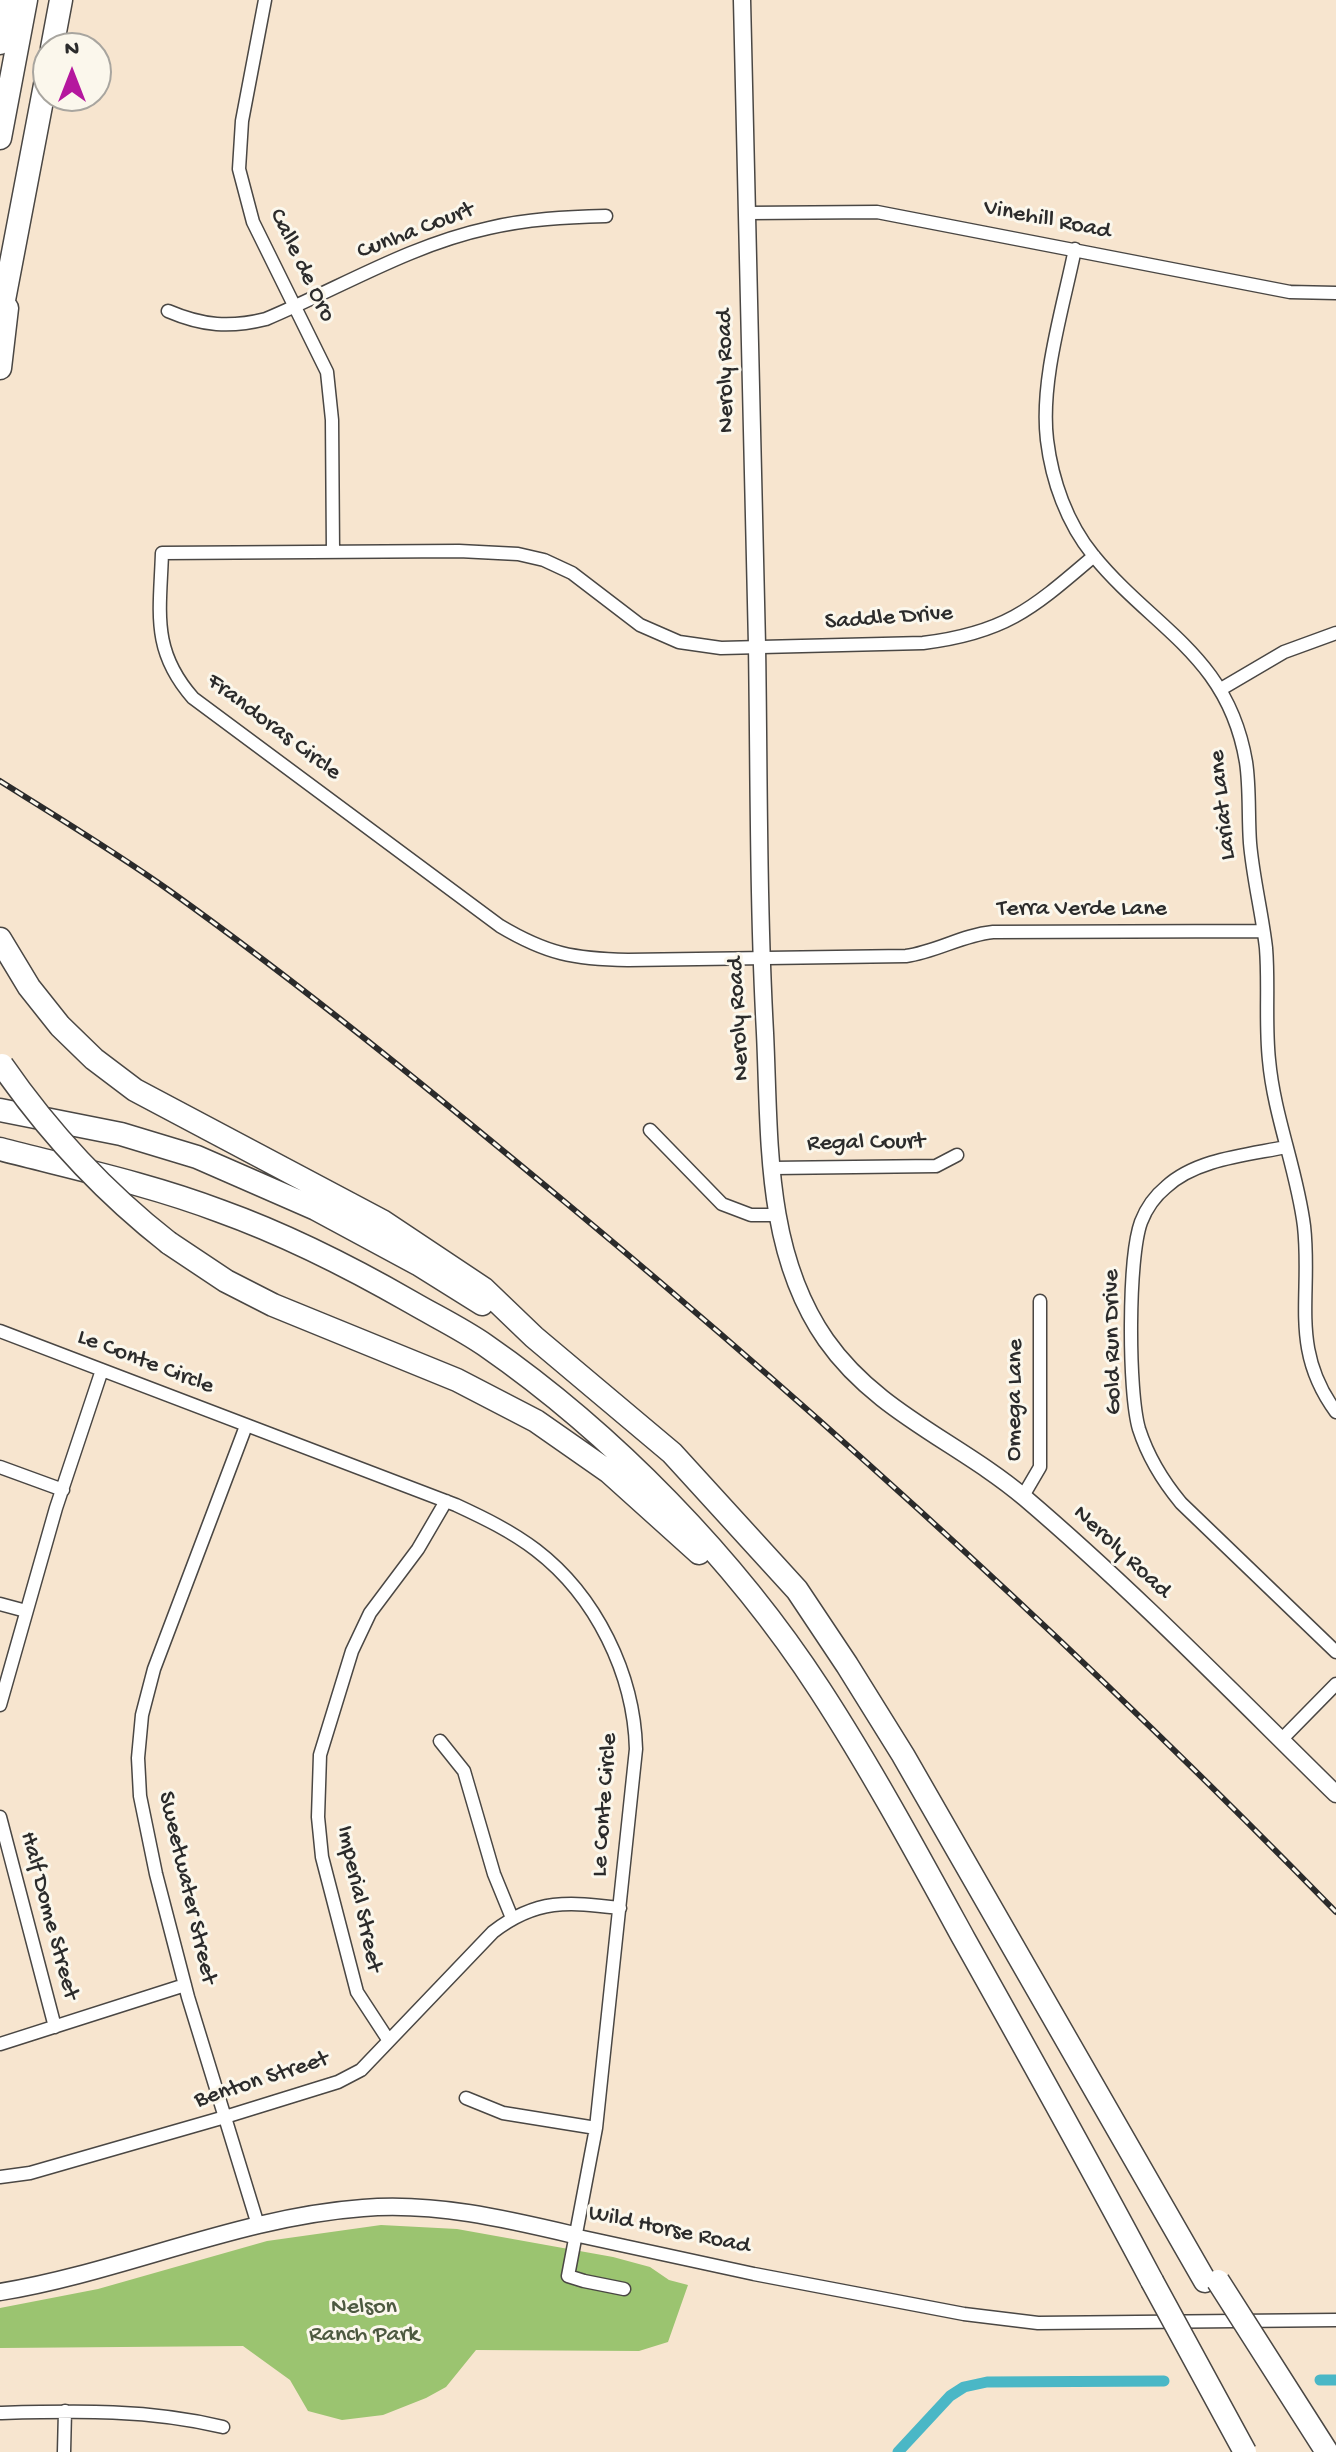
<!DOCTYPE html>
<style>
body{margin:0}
#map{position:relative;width:1336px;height:2452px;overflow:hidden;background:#f7e5cf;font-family:"Gochi Hand",sans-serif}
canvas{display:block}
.north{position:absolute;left:32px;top:32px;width:80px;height:80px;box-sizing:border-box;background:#fbf7ec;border:2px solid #a8a59f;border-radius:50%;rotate:0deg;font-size:22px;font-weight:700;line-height:32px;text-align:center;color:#2b2b2b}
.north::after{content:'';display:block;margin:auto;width:28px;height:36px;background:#b5179e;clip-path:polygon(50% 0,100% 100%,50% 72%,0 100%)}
</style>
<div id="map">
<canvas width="1336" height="2452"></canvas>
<div class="north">N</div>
</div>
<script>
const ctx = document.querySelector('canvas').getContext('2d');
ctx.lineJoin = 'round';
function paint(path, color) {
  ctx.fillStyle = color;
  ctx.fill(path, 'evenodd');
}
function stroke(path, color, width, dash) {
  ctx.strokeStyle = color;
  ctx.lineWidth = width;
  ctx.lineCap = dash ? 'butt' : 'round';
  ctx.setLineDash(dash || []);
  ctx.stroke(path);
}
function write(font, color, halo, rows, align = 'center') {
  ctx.font = font + ' "Gochi Hand",sans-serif';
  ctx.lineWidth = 6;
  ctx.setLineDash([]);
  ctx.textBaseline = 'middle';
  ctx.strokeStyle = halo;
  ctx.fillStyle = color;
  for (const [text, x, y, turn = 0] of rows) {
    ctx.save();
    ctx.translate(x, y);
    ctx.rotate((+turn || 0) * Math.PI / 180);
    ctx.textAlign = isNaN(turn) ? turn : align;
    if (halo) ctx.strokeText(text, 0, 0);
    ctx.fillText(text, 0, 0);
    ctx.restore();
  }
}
const green = new Path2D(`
 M381,2225L457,2229L613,2257L650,2267L669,2280L688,2285L668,2342L639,2351L476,2350L446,2387L426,2398L383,2415L342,2420L308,2411L290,2380L243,2346L0,2348V2308L98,2289L267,2241Z`);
const canal = new Path2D(`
 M1320,2380H1336
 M898,2452L950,2396L964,2387L987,2382L1164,2381`);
const minor = new Path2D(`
 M265,0L242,121L239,169L253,222L327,372L332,420L333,552
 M748,213L877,212L1290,292L1336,293
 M1075,249C1063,308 1040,381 1047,440C1052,481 1067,523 1093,555C1153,629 1228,655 1246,762C1250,788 1248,816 1250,843C1253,878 1262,913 1266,948C1269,985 1265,1023 1269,1060C1274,1116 1297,1170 1304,1226C1312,1297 1289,1348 1336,1412
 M168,311C203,326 230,328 266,319C340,288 410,245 489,228C527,219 566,217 606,216
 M1094,556C1033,608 1006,633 923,643L721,648L679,642L640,625L572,573L544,560L518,554L459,551L162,553C160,613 151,650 193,698L500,926C547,954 574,959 628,960L906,956C936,952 962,935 993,932L1263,931
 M1221,689L1284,652L1336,633
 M650,1130L722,1204L751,1215H777
 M1286,1147C1247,1155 1196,1159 1166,1187C1155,1196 1146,1209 1141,1222C1128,1258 1128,1391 1139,1429C1148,1457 1162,1480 1181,1503L1336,1652
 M773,1168L936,1166L957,1155
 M0,1331L456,1505C484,1518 511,1531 536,1550C596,1596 634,1674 636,1749L596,2128L568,2276L584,2281L624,2289
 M246,1426L154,1669L142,1715L138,1758L140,1796L156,1874L188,1997L258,2225
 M0,1467L63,1490
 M1023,1496L1040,1467V1301
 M0,1604L26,1611
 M0,1705L56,1508L102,1370
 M1281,1740L1336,1684
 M440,1741L464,1771L494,1874L512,1918
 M0,1817L55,2027
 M389,2041L357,1992L322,1857L318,1817L320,1755L352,1651L370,1613L418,1549L446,1501
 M0,2044L185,1985
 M466,2098L503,2113L596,2128
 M0,2177L30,2173L225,2117L338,2082L361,2070L493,1932C537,1898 569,1902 620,1908
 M574,2235L754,2274L964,2314L1038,2323L1336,2320
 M0,2413C77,2411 148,2409 223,2427
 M64,2452L65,2411`);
const tertiary = new Path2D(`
 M742,0C748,215 754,430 757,645C759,774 758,904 765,1033C770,1137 764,1251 826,1340C877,1413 959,1442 1025,1498C1134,1591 1234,1694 1336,1794
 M0,2292C122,2272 239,2217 363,2208C434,2202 506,2219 574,2235`);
const motorway = new Path2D(`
 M0,43L10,0
 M52,48L61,0
 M0,138L26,0
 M0,321L48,69
 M0,368L7,308
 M0,939L29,987L60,1026L94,1059L135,1090L382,1221L484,1289L534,1337L672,1453L797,1590L847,1665L903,1755L1205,2281
 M0,1110L121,1134L197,1157L316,1209L418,1264L482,1304
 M0,1149C73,1168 149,1184 220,1211C287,1235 350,1267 411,1302C435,1316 462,1329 485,1345C612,1433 735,1559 820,1690C872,1770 918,1855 964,1939C1028,2053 1091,2166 1152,2281
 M169,1243L226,1281L273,1305L457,1380L536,1421L609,1472L699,1553`);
const rail = new Path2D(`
 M0,781C57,817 115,852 170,891C307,989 436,1095 565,1202C833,1425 1092,1662 1336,1912`);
const motorwayBridge = new Path2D(`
 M2,1065C49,1133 104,1192 169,1243
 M1152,2281L1245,2452
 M1218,2281L1327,2452`);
const streetNames = [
 ["Vinehill Road",1047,221,11],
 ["Cunha Court",416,232,-21],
 ["Calle de Oro",301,266,64],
 ["Neroly Road",727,371,-91],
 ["Saddle Drive",889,619,-4],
 ["Frandoras Circle",273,728,37],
 ["Lariat Lane",1224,805,-96],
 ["Terra Verde Lane",1082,910],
 ["Neroly Road",740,1019,-93],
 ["Regal Court",866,1144,-1],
 ["Gold Run Drive",1114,1342,-91],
 ["Le Conte Circle",145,1363,21],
 ["Omega Lane",1016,1400,-89],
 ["Neroly Road",1121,1553,43],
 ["Le Conte Circle",606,1805,-86],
 ["Sweetwater Street",186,1888,77],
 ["Imperial Street",358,1899,78],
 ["Half Dome Street",48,1916,75],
 ["Benton Street",262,2081,-18],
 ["Wild Horse Road",669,2231,12]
];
const parkNames = [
 ["Nelson",364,2308],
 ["Ranch Park",364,2336]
];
paint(green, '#9bc470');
stroke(canal, '#4ab7c6', 11);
stroke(minor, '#4a4744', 15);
stroke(tertiary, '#4a4744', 19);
stroke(motorway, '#4a4744', 25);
stroke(minor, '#fff', 12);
stroke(tertiary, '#fff', 16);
stroke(motorway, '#fff', 22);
stroke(rail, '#2b2b2b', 6);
stroke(rail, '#fbf7ec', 3, [9]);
stroke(motorwayBridge, '#4a4744', 25, []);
stroke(motorwayBridge, '#fff', 22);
write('24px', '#2b2b2b', '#fbf7ec', streetNames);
write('24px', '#4d5940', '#fbf7ec', parkNames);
</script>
